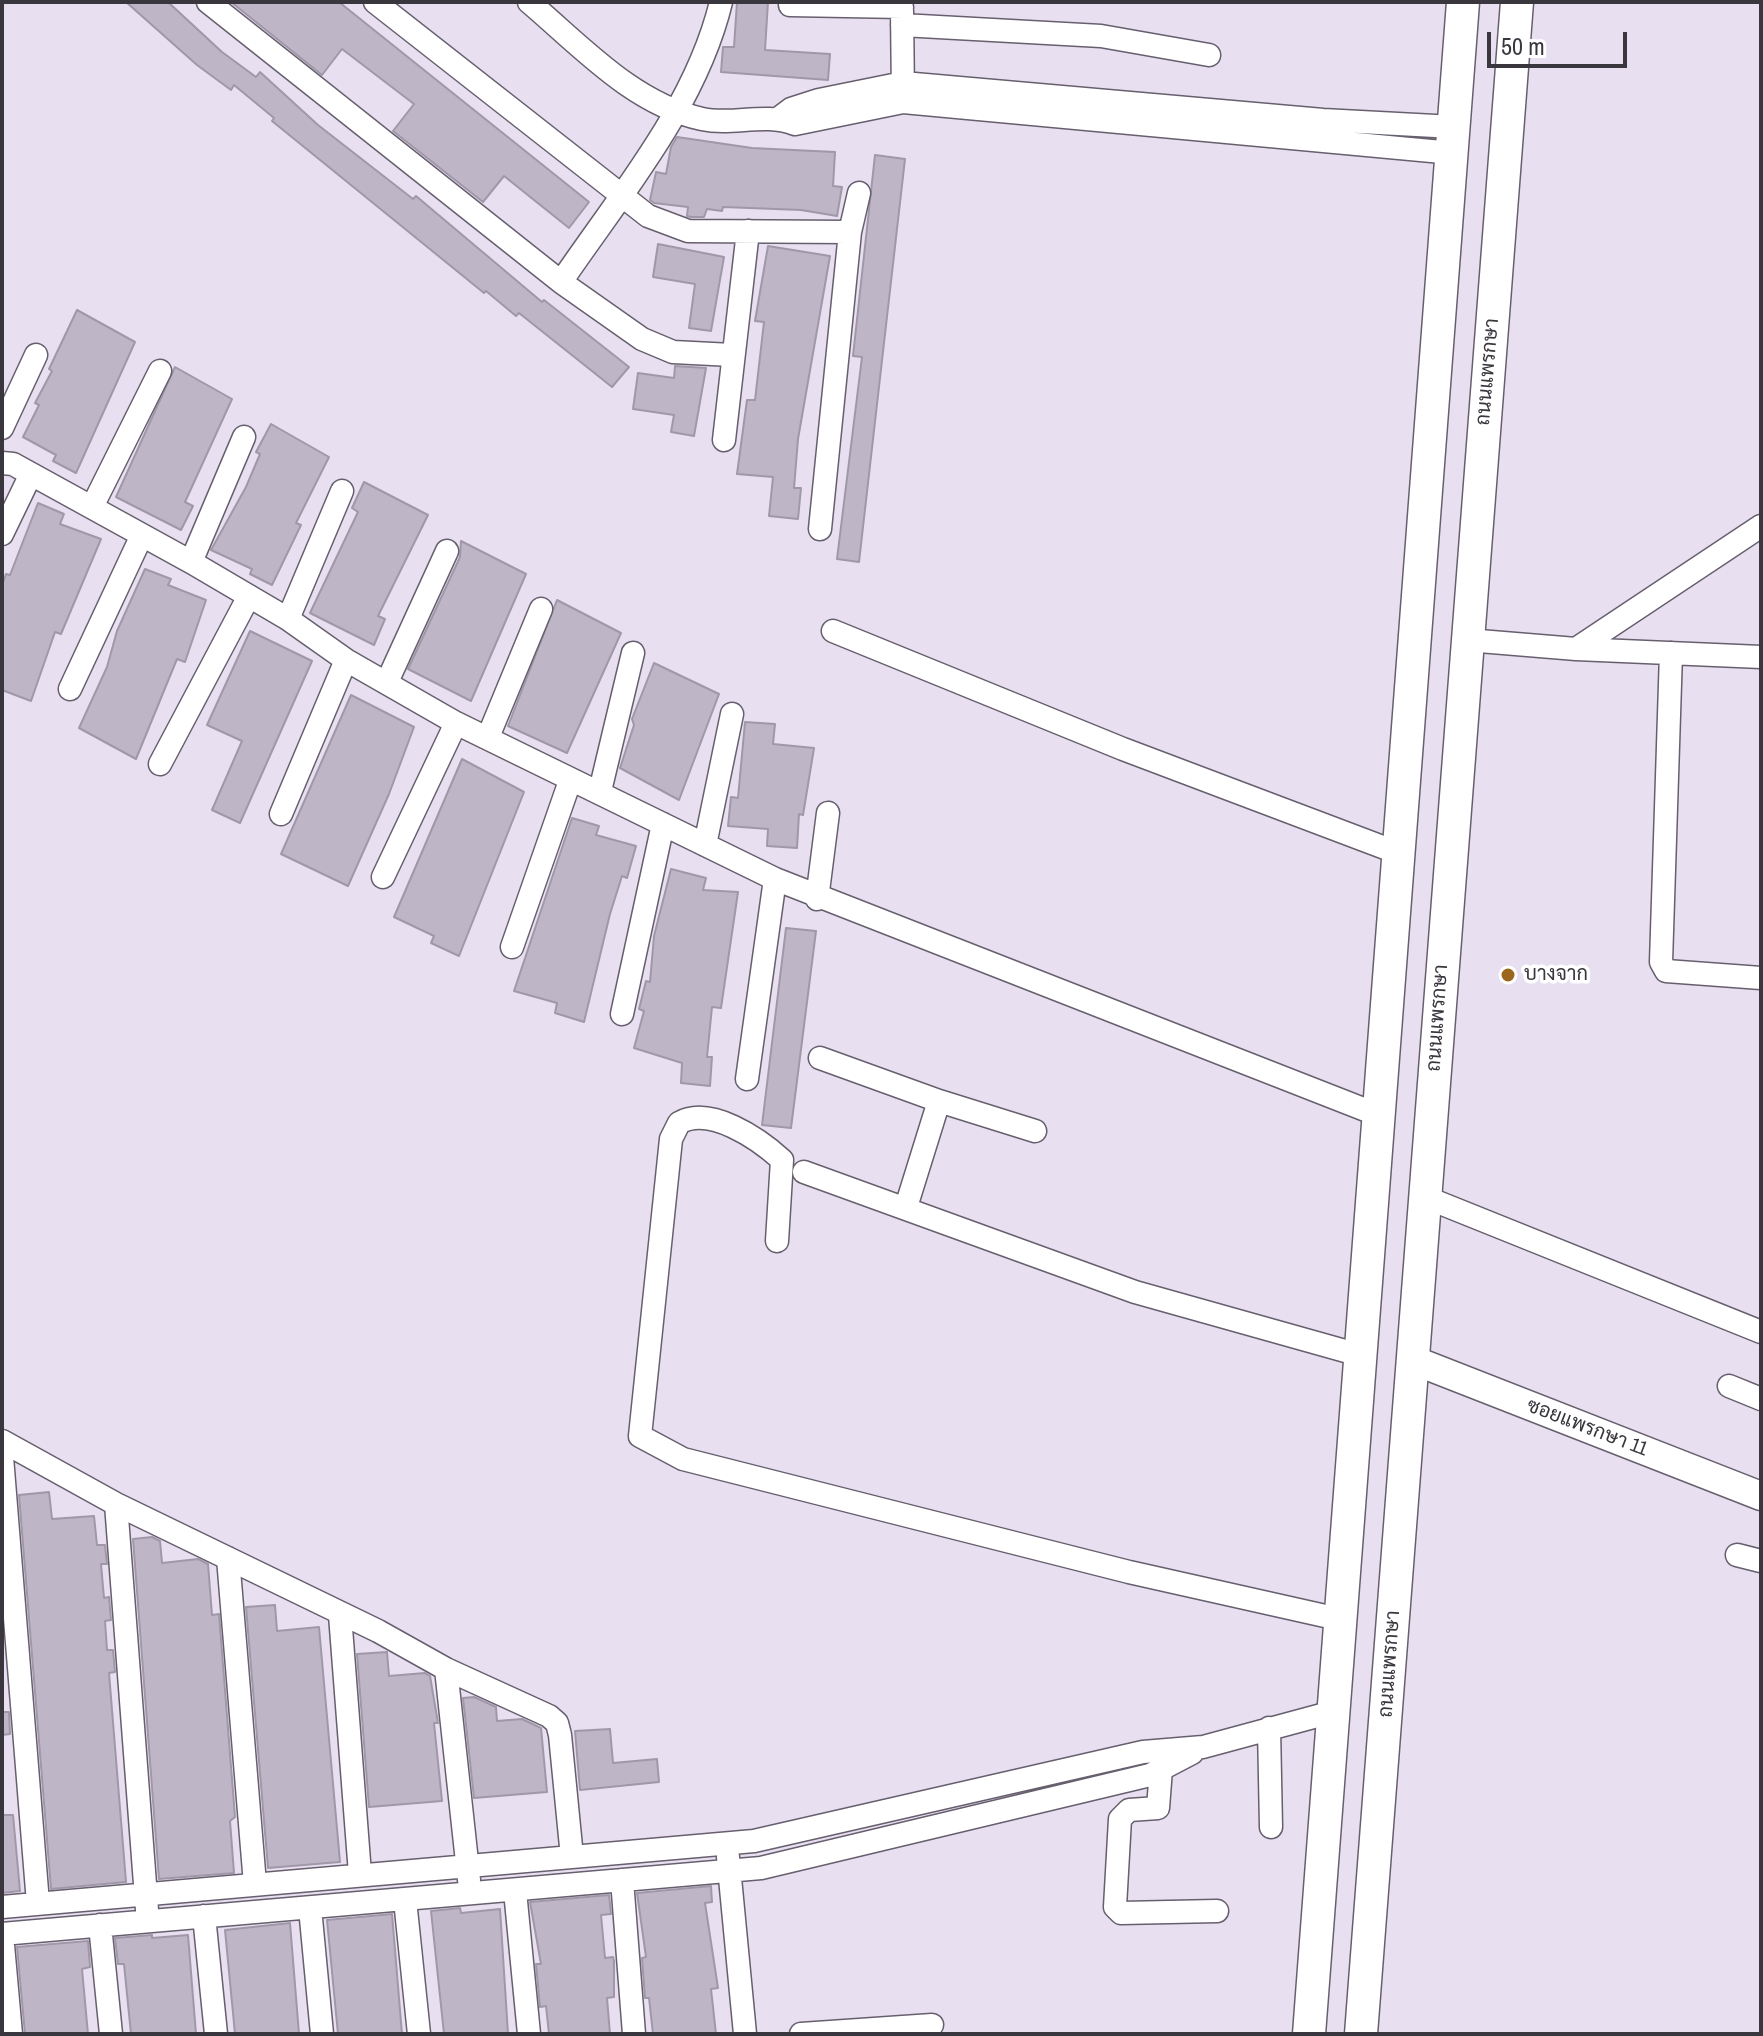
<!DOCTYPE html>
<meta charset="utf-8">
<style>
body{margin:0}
#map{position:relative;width:1763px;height:2036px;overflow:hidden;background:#e8dff0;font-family:"Archivo Narrow",sans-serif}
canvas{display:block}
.frame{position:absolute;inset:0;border:4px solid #3a363d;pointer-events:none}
.scale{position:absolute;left:1487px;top:32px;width:140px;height:36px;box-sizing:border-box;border:4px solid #3a363d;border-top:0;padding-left:10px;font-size:24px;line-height:28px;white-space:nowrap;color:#3a363d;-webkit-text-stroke:6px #fff;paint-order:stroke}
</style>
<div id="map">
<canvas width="1763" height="2036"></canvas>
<div class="frame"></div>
<div class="scale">50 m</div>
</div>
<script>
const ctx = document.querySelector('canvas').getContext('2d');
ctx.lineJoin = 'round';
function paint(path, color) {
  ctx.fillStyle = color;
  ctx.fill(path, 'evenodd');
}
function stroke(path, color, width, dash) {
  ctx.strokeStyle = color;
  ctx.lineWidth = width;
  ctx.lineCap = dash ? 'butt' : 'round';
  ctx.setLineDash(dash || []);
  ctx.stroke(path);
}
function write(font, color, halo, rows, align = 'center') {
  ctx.font = font + ' "Archivo Narrow",Sarabun,sans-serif';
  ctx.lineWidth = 7;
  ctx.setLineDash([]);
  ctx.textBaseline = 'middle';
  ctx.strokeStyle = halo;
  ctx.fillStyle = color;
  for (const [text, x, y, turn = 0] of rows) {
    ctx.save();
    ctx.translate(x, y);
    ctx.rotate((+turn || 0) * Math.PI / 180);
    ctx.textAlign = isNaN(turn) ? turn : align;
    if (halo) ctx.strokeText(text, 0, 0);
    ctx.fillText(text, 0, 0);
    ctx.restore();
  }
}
const building = new Path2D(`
 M126,2H168L222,52L256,77L260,72L318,125L413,199L416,196L542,302L544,300L629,367L612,387L519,313L516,316L486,291L484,293L272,121L274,118L234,85L231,90L197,65Z
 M231,2H339L589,202L569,228L504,176L483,202L393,131L414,104L342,49L322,75Z
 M737,2H768L765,50L830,54L828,80L721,72L723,47H734Z
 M677,137L752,148L835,152L833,186L842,187L837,216L801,210L723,207L722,211L707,209L704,217H691L687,216L688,207L654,203L650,200L656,172L666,174L671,147Z
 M875,155L905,159L859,562L837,559L862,357L853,356Z
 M658,244L724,257L711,331L689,328L695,284L653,277Z
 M768,246L830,256L798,439L794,488H801L798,519L769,516L773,477L737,474L747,400H755L764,322L755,321Z
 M77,310L135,342L76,473L53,461L56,455L23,437L39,405L35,403L52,371L49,369Z
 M675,366L706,368L694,436L671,432L674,415L633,409L638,373L674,378Z
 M175,367L232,399L185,502L193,506L181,530L116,497Z
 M271,424L329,457L296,523L301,525L272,585L250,574L252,569L211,550L246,487L260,454L256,452Z
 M364,482L428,515L378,616L385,619L374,645L310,613L358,512L352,508Z
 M38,503L64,514L60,524L101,539L61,634L55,632L31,701L2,690V585L6,574L10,575Z
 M461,541L526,574L471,701L408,669L460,557Z
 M145,569L171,579L168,585L206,600L185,662L177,659L136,759L79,728L107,667L117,631Z
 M557,600L621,633L567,753L508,726Z
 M250,631L312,661L240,823L212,810L242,741L207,725Z
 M654,663L719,694L679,800L620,768L634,725L632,719Z
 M351,695L414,727L389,794L348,886L281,854Z
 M745,722L775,724L773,744L814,748L803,815L799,814L797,848L767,846L768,829L728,826L731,797L738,798Z
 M462,759L524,792L459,956L431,943L434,936L394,917Z
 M572,818L599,826L596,835L636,846L627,878L622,876L610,914L584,1022L555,1013L557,1003L514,991Z
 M671,869L706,878L703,890L738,892L721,1008L712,1007L707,1057H712L710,1086L681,1083L682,1063L634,1048L644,1011L639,1009L646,981L650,982L654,936Z
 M786,928L816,931L791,1128L762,1125Z
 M49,1492L52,1519L94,1516L97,1545H105L107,1564H101L104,1598L109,1597L111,1620L105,1621L107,1650H113L115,1672L109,1673L126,1882L51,1889L19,1495Z
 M152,1537L160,1541L162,1563L198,1559L208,1564L212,1615L219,1614L235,1817L230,1821L234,1873L159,1879L133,1539Z
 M275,1605L277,1631L319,1627L340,1862L268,1868L246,1607Z
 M387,1652L389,1676L425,1673L430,1676L438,1723H434L442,1801L369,1807L357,1654Z
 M474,1697L496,1707L497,1721L522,1719L541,1728L547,1792L474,1798L463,1698Z
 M2,1712H9L10,1734L2,1735Z
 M610,1729L613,1763L657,1759L659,1782L580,1790L575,1731Z
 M2,1815H13L20,1891L2,1893Z
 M711,1886L712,1902L705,1903L718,1988L711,1989L716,2034H653L649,1998H645L642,1958L646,1957L637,1893Z
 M609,1895L611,1914L601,1915L605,1958L613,1957L614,1961V1997L607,1998L610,2034H549L546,2006L540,2007L536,1964H541L530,1902Z
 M460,1908L461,1913L500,1909L508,2034H444L431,1911Z
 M392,1914L402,2034H338L327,1920Z
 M290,1923L299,2034H235L225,1930Z
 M152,1935V1938L188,1935L196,2034H131L124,1964H118L115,1938Z
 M88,1941L90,1967L82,1969L88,2034H25L17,1947Z`);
const minor = new Path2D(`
 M208,2L561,282L642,339L673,352L732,355
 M375,2L648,216L688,231L850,232L820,529
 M529,2C581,46 633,104 702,119C733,126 764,112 795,124L903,102L1453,153
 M790,5L902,7
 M902,11L903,97
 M902,25L1101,36L1209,55
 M779,118L791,109L819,100L903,83L1323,120L1454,127
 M850,232L859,193
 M561,282C620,195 696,106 721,2
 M2,428L36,355
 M724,440L748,231
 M2,463L13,464L191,562L288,619L346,660L456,723L775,879L1381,1116
 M92,507L160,371
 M2,534L31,474
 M191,562L244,437
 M288,619L342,491
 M833,631L1123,749L1401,854
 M1467,640L1576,649L1761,657
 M1576,649L1761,526
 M1671,653L1661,962L1666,971L1761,978
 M387,682L447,551
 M70,689L142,535
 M488,737L541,609
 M160,764L249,596
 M600,791L633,653
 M281,814L346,660
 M705,845L732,714
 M383,877L456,723
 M817,899L828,813
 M512,947L570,781
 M622,1014L663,824
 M820,1058L939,1101L906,1207
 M747,1079L775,879
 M939,1101L1035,1131
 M804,1172L1135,1292L1363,1356
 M1425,1197L1761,1332
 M777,1241L782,1160C759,1139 710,1105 679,1123L671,1139L640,1436L683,1459L1129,1572L1343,1620
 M1729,1386L1761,1399
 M2,1441L116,1504L378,1631L446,1669L549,1716L557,1723L560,1735L572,1857
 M2,1457L38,1903
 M116,1504L147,1910
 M1737,1555L1761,1561
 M228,1558L255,1884
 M340,1615L360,1874
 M446,1669L469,1880
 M1269,1728L1271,1827
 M1161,1769L1158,1808L1129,1810L1120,1819L1115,1907L1121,1913L1217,1911
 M728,1857L745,2034
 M622,1880L634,2034
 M515,1891L529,2034
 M405,1900L419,2034
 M2,1907L754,1841L1143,1752L1203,1747L1336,1711
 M310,1908L322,2034
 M204,1916L216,2034
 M100,1925L111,2034
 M2,1934L761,1868L1150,1775L1192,1753
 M2,1934L11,2034
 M801,2034L932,2025`);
const tertiary = new Path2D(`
 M1413,1360L1761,1496`);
const secondary = new Path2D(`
 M1309,2034L1463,2
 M1361,2034L1517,2`);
const markers = [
 [1508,975,8,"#9a671c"]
];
const streetNames = [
 ["ถนนแพรกษา",1488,372,-85],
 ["ถนนแพรกษา",1438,1018,-86],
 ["ซอยแพรกษา 11",1587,1428,21],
 ["ถนนแพรกษา",1390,1664,-86]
];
const poiNames = [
 ["บางจาก",1524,975]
];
paint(building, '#beb6c6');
stroke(building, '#a098a8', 2);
stroke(minor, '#675f6e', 25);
stroke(tertiary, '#675f6e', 31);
stroke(secondary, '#675f6e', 35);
stroke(minor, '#fff', 22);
stroke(tertiary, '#fff', 28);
stroke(secondary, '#fff', 32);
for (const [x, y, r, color] of markers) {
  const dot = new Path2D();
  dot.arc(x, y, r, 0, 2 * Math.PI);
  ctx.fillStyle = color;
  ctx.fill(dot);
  stroke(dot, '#fff', 3);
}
write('20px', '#3a363d', '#fff', streetNames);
write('20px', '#3a363d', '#fff', poiNames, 'left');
</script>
